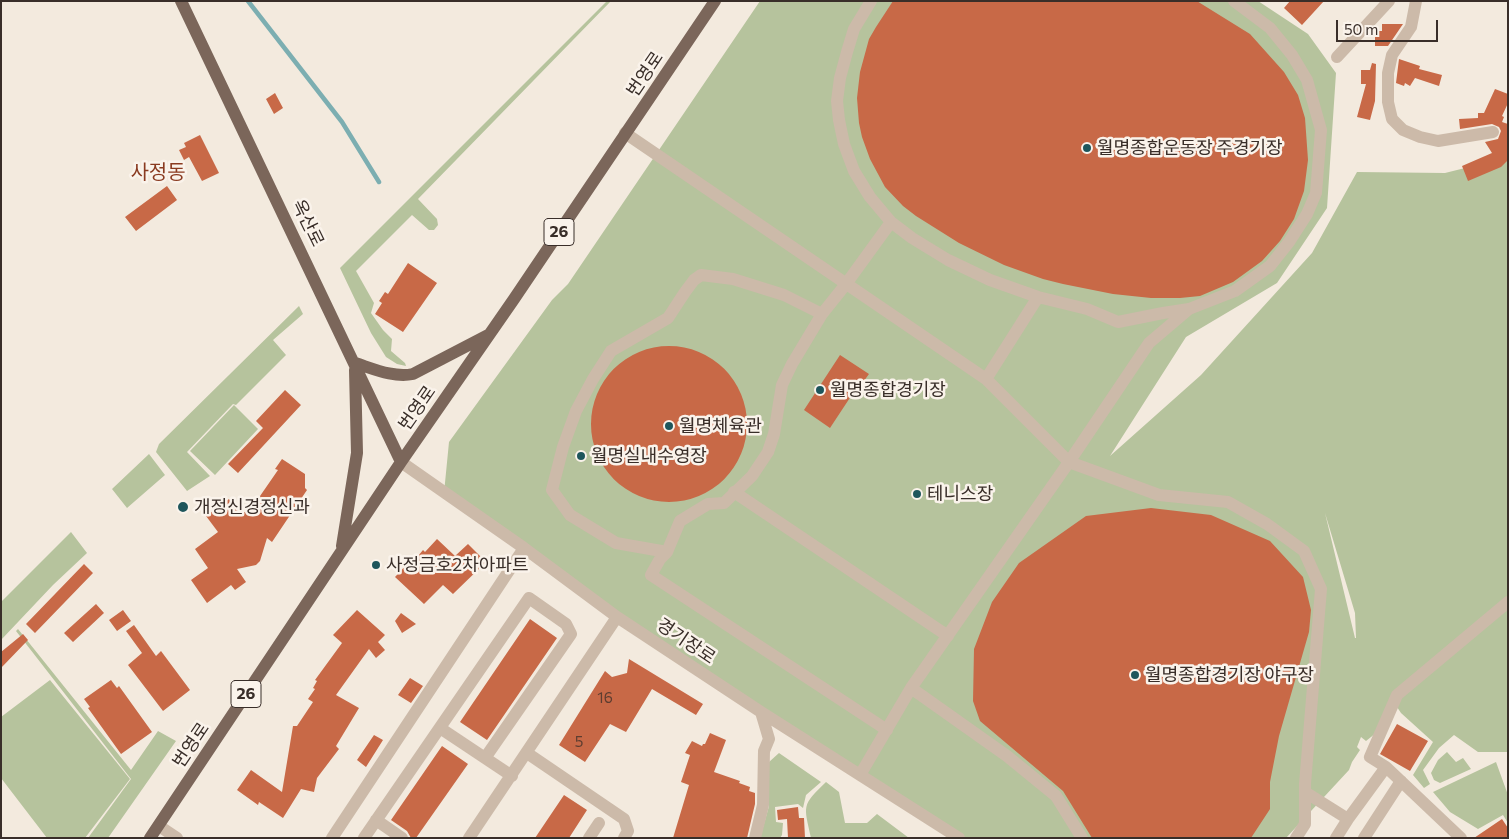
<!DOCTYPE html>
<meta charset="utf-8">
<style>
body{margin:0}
#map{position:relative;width:1509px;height:839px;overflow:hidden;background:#f3eade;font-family:Commissioner,sans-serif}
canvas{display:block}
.frame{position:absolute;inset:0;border:2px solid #392e29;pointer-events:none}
.scale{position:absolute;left:1336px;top:20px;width:102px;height:22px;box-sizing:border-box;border:2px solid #392e29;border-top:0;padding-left:6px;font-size:15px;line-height:18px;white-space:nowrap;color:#392e29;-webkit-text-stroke:4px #faf3eb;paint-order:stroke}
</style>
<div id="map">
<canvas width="1509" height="839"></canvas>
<div class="frame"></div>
<div class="scale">50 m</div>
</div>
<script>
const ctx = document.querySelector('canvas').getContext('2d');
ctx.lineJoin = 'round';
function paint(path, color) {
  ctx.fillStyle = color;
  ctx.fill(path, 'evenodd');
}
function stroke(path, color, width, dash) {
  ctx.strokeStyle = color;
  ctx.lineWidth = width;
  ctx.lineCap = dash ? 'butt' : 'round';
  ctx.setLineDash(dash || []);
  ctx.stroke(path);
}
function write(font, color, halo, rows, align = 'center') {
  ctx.font = font + ' Commissioner,"Noto Sans KR",sans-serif';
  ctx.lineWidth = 5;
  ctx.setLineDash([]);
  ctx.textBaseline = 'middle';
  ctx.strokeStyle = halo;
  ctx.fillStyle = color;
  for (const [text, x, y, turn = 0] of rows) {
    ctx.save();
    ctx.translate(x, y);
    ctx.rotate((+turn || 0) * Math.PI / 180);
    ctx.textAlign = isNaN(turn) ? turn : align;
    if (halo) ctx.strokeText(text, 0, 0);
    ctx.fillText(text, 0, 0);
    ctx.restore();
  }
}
const green = new Path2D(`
 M607,1H611L418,199L437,219L438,225L434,230H429L412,215L356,271L374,303L371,313L383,330L392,339L391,351L405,363L406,366L397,364L386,357L371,333L340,268Z
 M760,1H1258L1308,34L1336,73L1327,208L1277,283L1186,337L1110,456L1201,375L1312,253L1357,172L1445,173L1501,159L1508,147V752H1478L1454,735L1439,748L1423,770L1430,784L1424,788L1413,775L1433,742L1401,713L1391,698L1376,733L1366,741L1361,737L1357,747L1360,750L1352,762L1349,770L1286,838H959L761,712L444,493L449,442L552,300L568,284ZM1325,513L1355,613L1356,638H1355Z
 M299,306L303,314L273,340L286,355L236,405L233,404L187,452L210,476L187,491L156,452L159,444Z
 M234,405L258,429L215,475L190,451Z
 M149,454L165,475L127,508L112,489Z
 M71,532L87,553L53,585L1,640V602Z
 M18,629L131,770L158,731L176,741L108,838H88L131,779L16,631Z
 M50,680L130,779L85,838H47L1,778V717Z
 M1447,752L1456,762L1463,758L1471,769L1440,783L1434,780L1431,773L1438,760Z
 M779,753L821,782L806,795L803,808L798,804L775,807L776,822L783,823L782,835L780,838H760L769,806V762Z
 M1496,762L1508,795V823L1503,815L1478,829L1450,812L1433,792Z
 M826,782L839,792L845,823H867L877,814L909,838H811C804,805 801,806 826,782Z`);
const stream = new Path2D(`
 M248,1L342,122L379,182`);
const building = new Path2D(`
 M893,1H1197L1200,3L1250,34L1284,72L1298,95L1305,118L1308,160L1304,191L1294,219L1280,241L1262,261L1233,282L1200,296L1180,298H1151L1113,294L1063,284L1043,279L1004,265L959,243L916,216L903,206L885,187L870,159L862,137L859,123L857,98L860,72L869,39L876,27Z
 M1290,1H1324L1302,25L1284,8Z
 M1382,24H1403L1388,46H1375V31H1382Z
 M1399,59L1420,66L1419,69L1442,75L1439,86L1415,78L1410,86L1405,83L1404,86L1396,83Z
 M1372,63L1376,64L1375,101L1370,120L1357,117L1366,84H1361V70H1370Z
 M1495,89L1508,94V103L1502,116L1504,117L1502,122L1508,124V160L1501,167L1468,181L1462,166L1492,153L1485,142L1498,139L1501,131L1499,127L1492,124L1460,129L1459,119L1478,118V113H1484Z
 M275,93L283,108L274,114L266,99Z
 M200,135L219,173L202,181L189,157L184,160L179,150L186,147L184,143Z
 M167,186L177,200L136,231L125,217Z
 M408,263L437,283L403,332L375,314L382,303L379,301L385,292L388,294Z
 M591 424a78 78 0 1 1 156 0a78 78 0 1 1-156 0Z
 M840,355L869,374L861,385L859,384L830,428L804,410Z
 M285,390L301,405L238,473L228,464L263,428L256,421Z
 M282,459L305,474V488L307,490L272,542L267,538L260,561L256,565L237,569L246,582L235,590L231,585L207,603L191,580L208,568L195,549L218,532L206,516L229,499L239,512H249L278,470L275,469Z
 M1151,508L1211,515L1270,541L1303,577L1311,610L1309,632L1279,736L1270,782V809L1251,838H1092L1063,791L980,721L973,701L974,649L992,602L1019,563L1086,516Z
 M437,539L455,556L468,544L486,562L453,594L443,585L424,604L395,577L411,560L413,562L423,550L425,552Z
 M84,564L93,573L35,633L26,624Z
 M96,604L104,613L73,642L64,633Z
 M123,610L131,621L117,631L109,620Z
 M357,610L385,635L378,642L385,650L376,658L369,649L336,695L359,708L336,746L339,749L317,778L314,792L301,789L283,818L259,802L258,805L237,790L251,770L282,792L293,726H297L313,702L308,699L315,689L313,688L317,681L315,680L342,643L333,635Z
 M401,613L416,624L402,633L395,621Z
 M530,619L557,638L487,740L460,722Z
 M134,625L156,656L161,651L190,690L163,711L128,665L142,653L126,631Z
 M23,634L28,640L1,668V652Z
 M629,659L703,704L696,715L652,689L626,732L610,724L585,762L559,745L605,671L612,677L627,673Z
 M410,678L423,686L411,703L398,695Z
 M111,680L117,688L119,686L152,732L121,754L88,708L90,707L84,699Z
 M1397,724L1428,741L1410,771L1380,754Z
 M710,733L726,740L714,772L740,781L739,783L750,787L749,791L755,793V804L747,838H673L689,785L681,782L690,755L685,753L692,741L702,746L703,744H705Z
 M374,735L383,740L366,767L357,760Z
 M442,746L468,764L416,838H411L407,831L391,820Z
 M564,795L587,810L569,838H535Z
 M798,807L799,818H804L805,838H788L787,819L778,820L777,810Z
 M1502,819L1508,828V838H1474Z`);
const minor = new Path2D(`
 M871,1L854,29L847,52L840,78L837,101L839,120L844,144L854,171L870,197L891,222L912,238L948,260L990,280L1038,297L1087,309L1118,322L1163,313L1189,309L1235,291L1270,266L1289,242L1307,214L1316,193L1321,130L1307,80L1292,55L1270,28L1234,1
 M1416,1L1411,27L1392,55L1388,73V102L1392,119L1403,130L1420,137L1438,141L1493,132
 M1337,57L1389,1
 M625,133L986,379L1069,462L1159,495L1228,502L1267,524L1304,551L1321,589L1305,784V824L1296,838
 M986,379L1038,297
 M401,462L524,548L617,617L761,712L959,838
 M734,492L948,636
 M667,552L616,543L570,515L552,490L563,447L576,411L593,379L611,351L668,318L685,292L694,280L701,275L733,279L784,295L822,314
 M911,688L1007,756L1056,796L1082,838
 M440,728L512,776
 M887,730L651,575L660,559L667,552L680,521L708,504L724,503L752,476L768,452L774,434L782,385L792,364L822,314L846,284L891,222
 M527,753L624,819L628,831L624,838
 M1386,767L1461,838
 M860,775L911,688L1069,462L1149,343L1189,309
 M1305,792L1348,819
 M376,820L402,838
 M159,826L177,838
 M332,838L524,548
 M364,838L529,598L566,624L571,634L485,758
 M469,838L617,617
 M589,838L599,823
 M755,838L763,805L764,751L769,739L761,712
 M1336,838L1348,819L1386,767L1370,757L1397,695L1508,602
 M1364,838L1401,781`);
const major = new Path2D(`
 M181,1L401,462
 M355,363C374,369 394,378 413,374L488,335
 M342,546L357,453L355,370
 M150,838L401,462L514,299L715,1`);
const markers = [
 [1087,148,5,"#1e565c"],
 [820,390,5,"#1e565c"],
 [669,426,5,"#1e565c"],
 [581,456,5,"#1e565c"],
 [917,494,5,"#1e565c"],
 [183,507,6,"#1e565c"],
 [376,565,5,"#1e565c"],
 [1135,675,5,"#1e565c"]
];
const numberNames = [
 ["16",605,698],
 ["5",579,742]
];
const shields = [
 [559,232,30],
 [246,694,30]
];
const shieldNames = [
 ["26",559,232],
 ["26",246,694]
];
const streetNames = [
 ["번영로",645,74,-56],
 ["옥산로",308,223,64],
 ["번영로",417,408,-55],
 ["경기장로",686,641,34],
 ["번영로",191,745,-56]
];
const poiNames = [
 ["월명종합운동장 주경기장",1097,148],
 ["월명종합경기장",830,390],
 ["월명체육관",679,426],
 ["월명실내수영장",591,456],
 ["테니스장",927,494],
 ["개정신경정신과",194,507],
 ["사정금호2차아파트",386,565],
 ["월명종합경기장 야구장",1145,675]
];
const quarterNames = [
 ["사정동",158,172]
];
paint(green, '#b6c39d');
stroke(stream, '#7caeb1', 4.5);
paint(building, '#c86947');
stroke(minor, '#ccbaa9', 12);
stroke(major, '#7b665a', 12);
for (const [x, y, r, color] of markers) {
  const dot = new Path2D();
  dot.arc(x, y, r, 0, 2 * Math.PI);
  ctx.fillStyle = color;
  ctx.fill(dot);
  stroke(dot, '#faf3eb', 2);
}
write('15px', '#5d3d30', null, numberNames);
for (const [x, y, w] of shields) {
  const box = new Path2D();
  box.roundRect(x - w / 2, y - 13.5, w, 27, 4);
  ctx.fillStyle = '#faf3eb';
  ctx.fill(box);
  stroke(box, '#392e29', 1);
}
write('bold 16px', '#392e29', null, shieldNames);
write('18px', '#392e29', '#faf3eb', streetNames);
write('18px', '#392e29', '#faf3eb', poiNames, 'left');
write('20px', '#8a3b21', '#faf3eb', quarterNames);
</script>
